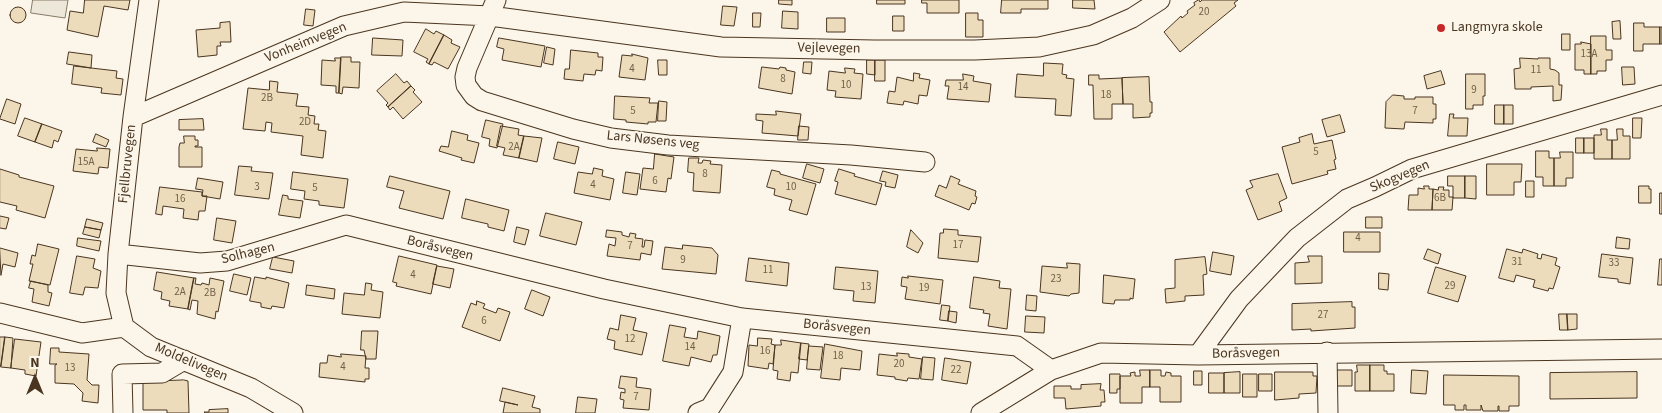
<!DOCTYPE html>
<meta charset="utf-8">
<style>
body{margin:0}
#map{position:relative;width:1662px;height:413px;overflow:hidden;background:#fbf6e9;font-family:"Source Sans 3",sans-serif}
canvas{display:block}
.north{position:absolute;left:10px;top:353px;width:50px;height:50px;-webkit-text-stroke:4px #fbf6e9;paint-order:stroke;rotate:0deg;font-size:14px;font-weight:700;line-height:20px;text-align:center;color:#4a3520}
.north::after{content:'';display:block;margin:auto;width:18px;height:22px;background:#4a3520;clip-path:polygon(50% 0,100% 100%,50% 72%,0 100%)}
</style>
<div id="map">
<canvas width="1662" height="413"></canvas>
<div class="north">N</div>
</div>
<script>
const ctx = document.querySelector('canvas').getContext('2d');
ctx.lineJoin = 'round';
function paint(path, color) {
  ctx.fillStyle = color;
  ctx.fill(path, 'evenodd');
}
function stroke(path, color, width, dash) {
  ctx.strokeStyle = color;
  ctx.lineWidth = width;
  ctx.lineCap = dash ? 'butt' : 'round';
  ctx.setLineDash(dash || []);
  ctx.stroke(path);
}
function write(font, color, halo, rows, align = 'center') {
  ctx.font = font + ' "Source Sans 3",sans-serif';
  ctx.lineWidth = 4;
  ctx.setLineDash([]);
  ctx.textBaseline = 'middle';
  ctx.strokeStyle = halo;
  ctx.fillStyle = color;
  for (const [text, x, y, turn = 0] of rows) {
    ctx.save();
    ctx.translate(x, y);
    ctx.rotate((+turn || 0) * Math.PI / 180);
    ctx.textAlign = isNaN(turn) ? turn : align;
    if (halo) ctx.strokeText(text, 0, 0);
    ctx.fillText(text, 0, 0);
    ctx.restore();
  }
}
const parking = new Path2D(`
 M33,0H68L65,18L31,13Z`);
const building = new Path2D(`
 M85,0H130L128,10L104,6L98,37L67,30L70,11L83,13Z
 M779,0H792V5L779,4Z
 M877,0H905V4H877Z
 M922,0H959V13H927V3H922Z
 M1002,0H1048V9H1021V13H1001Z
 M1073,0H1094L1095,9L1073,8Z
 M1199,0L1200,2L1202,0H1238L1234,3L1236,6L1180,52L1164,32L1181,16L1182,18L1188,13L1187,11L1195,5L1194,3Z
 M723,6L737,7L734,26L721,25Z
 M10 15a8 8 0 1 1 16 0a8 8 0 1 1-16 0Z
 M306,9L315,10L313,26L304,25Z
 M783,11L798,12V29L782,28Z
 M753,13H761L760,27H753Z
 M966,13H978V20H983V37H966Z
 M893,16H904V31H893Z
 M827,18H845V32H827Z
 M1620,21L1621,39H1613L1612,22Z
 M230,22L231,42H220L221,46H217V55L198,57L196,30L220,28V23Z
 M1634,23H1644V27H1660V44H1643V51H1634Z
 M1660,27H1662V44H1660Z
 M426,29L434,34L436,31L444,35L429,64L426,62L428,59L414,52Z
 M1562,34H1570V50H1562Z
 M444,35L452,40L451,43L460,47L448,69L434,62L432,65L429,64Z
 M1591,36H1606V50H1612V60H1606V71H1597V74H1591Z
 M373,38L403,40L402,56L372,55Z
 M499,38L545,46L541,67L502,60L504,49L497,47Z
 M1581,42L1591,44V74H1584V70H1575V44H1581Z
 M547,47L555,49L553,65L544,63Z
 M571,50L598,53V57H603L602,71L596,70L595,75L584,74L583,81L564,79L565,69H569Z
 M69,52L92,55L91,68L67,64Z
 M632,54L648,58L645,80L619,77L622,55L632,56Z
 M341,57H351V62H360L359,88L343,87L342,94L339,93Z
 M335,58H341L339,93H336V86L321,85L322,60L335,61Z
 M1520,58L1538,59V58H1550V69L1555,70L1559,73V85H1562L1561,100L1553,101V86L1531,87V89H1515L1514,69L1520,68Z
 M658,60H667V75H659Z
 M867,60H875V75L867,74Z
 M875,60H885V81H875Z
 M804,62H812L811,74L803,73Z
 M1044,63L1063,64L1062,74L1067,75L1066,78L1074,79L1071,116L1055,115L1056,99L1015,97L1017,74L1043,76Z
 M74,66L117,71L116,78L123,79L121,95L101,93L102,88L72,84Z
 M762,67L779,69L780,67L786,68V70L795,72L792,94L759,88Z
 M1622,67H1634L1635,84L1623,85Z
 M845,68L855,69L854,73L863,74L861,99L835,97L836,91L827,90L829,71L845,73Z
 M1441,71L1445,84L1427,89L1424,76Z
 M914,73L920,74L919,78L930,80L927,96L919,95L918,104L904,101L903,105L887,103L889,91L895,92L897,77L913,81Z
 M396,74L404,83L407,81L411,86L388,107L386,105L388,103L377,91Z
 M963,74L974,76L973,81L991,84L989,102L947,99L949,86H945L946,80H963Z
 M1466,74H1485V96H1483V105H1473V109H1466Z
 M1089,75H1099V79L1122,78L1123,104H1112V119H1094L1093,85H1089Z
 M1149,77L1150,102H1152V113H1150V117L1133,118V104H1123L1122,78Z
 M270,81L278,82L277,92L298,94L296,106L309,107L308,115L315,116L314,124H319L318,130L326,131L323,158L301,155L303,136L271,132L272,123L266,122L265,131L243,129L248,88L269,90Z
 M411,86L415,90L413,92L422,102L403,119L393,107L390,110L388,107Z
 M1393,95L1404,96V99H1415V97H1433V104H1436V119H1433V123L1405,122L1404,129L1385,128L1386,102Z
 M615,96L650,98L649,103H658L656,122H648V124L626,122V120L614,119Z
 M7,99L21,104L15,124L0,119Z
 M659,101L667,102L666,121H658Z
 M1495,105H1504V124H1495Z
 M1504,105H1513V124H1504Z
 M776,111L801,114L798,136L762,133L763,121L756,120V114L776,115Z
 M1450,114H1454L1453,118H1468L1467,136H1448Z
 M1340,115L1345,132L1327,137L1322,120Z
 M25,118L42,124L35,142L18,136Z
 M1633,118H1642L1641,138H1633Z
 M203,119L204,130H179V120Z
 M486,120L503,124L497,148L489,146L490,139L482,137Z
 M42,124L62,131L58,142L54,140L52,148L35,142Z
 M501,126L519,129L518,135L524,136L519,158L503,155L505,148L497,146Z
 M799,126L809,127L808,140H798Z
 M1601,129H1607V140H1612V159H1594V135H1601Z
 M1617,129H1623V136H1630V159H1612V140H1617Z
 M452,131L468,135L467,140L479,143L474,163L461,160L462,158L439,151L441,146L448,147Z
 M96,134L109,140L106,147L93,142Z
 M1312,134L1314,144L1332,140L1336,159L1334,160L1336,169L1327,171L1328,174L1292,184L1282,147L1300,142L1299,138Z
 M184,136H195V140H198V146H195V147H202V167H179V147L180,143H184Z
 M524,136L542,138L537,162L519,158Z
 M1576,138H1584V153H1576Z
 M1584,138H1594V153H1584Z
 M558,142L579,147L575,164L554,159Z
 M97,148L110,149L108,168L99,167L98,174L73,171L76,149L97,151Z
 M1536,151H1549V158H1554V186H1543V177H1536Z
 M1560,152H1573V178H1566V186H1554V158H1560Z
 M655,154L674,157L671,179L668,178L666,192L640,189L643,168L653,169Z
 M689,158H699L698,163H702L703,160L711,161L710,164L722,165L720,193L693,191L694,173L688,172Z
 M807,164L824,169L820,183L803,178Z
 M1487,164H1522L1521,182H1514V195H1487Z
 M239,166L252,167L251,171L273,173L269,199L235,195Z
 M594,168L603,170L602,176L614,179L610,200L574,193L578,172L592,174Z
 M0,169L19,175V177L54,186L45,218L16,210L17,206L0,202Z
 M839,169L855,174L854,176L882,184L876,205L835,194L838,182L835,181Z
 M772,170L780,172V174L816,184L807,215L789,210L792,200L774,195L775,189L767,187Z
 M883,171L898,175L895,188L885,186L886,182L880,181Z
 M293,172L348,179L344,208L319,205V201L304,199L305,191L291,189Z
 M626,172L640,174L637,195L623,193Z
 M1278,174L1287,198L1279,202L1282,211L1258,220L1246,190L1253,187L1250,181Z
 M390,176L450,191L443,219L399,208L404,191L387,187Z
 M951,176L960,180L958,184L976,191L975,196L977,197L975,204L972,203L969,210L935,196L939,185L946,188Z
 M1448,176H1465V198H1453V186H1448Z
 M1465,176H1476V199L1465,198Z
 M198,178L223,182L220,199L202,196L203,190L196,189Z
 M1526,181H1534V197H1526Z
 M1424,186H1429V189H1433L1432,210H1408L1409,195H1418V188L1424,189Z
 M1639,186H1649V189H1651V203H1639Z
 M160,187L202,192V196H207L205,211H199L198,220L183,218L184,209L163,206L162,215L156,214Z
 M1439,187H1444L1443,190H1449V197H1453L1452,210H1432L1433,189L1438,190Z
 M1660,193H1662V214H1660Z
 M283,195L288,196V199L303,201L300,218L279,215Z
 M466,199L509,210L504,231L488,227V224L462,218Z
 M546,213L582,222L576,245L540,236Z
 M0,216L9,218L6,229L0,228Z
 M1366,217H1382V228H1366Z
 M217,218L236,221L232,243L214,240Z
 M87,219L103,223L101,230L85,227Z
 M85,227L101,230L99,238L83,234Z
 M517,227L529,230L525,245L514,242Z
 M944,229L958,230V235L981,237L978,262L938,258L940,233H943Z
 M607,230L622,232V235L629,237L630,233L636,234L635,238L643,239L642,247H644L645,240L653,241L651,255L641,253L640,260L607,256L609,244L615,246L616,238L606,237Z
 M911,230L923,243L918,253L907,247Z
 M1344,232H1380V252H1344Z
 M1617,237L1630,239L1629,249L1616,248Z
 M78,238L101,241L99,251L77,246Z
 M38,244L59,249L50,285L29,281L33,264H30L32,255L35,256Z
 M683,245L712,248L718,255L716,274L662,269L665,247L682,249Z
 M0,248L18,253L15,267L3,264L1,275Z
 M1428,249L1441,254L1438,264L1424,259Z
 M1507,249L1522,253L1523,249L1538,254L1537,258L1541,259L1542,254L1557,258L1555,265L1560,267L1553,289L1549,288L1548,291L1533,287L1535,280L1516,275L1514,282L1499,278Z
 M1213,252L1234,256L1231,275L1210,271Z
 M1602,254L1633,258L1630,284L1618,282V279L1599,277Z
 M77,256L95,259L93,268L101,271L98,288L85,287L83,295L70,293Z
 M399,256L437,265L431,294L396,286L397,283L393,282Z
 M1308,256H1322V283L1295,284V263L1309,262Z
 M273,257L294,261L292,273L270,269Z
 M1205,257L1207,274L1203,275L1204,295L1185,296V301L1166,303L1165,289L1175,288V260Z
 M749,258L789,263L787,286L746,281Z
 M1660,259H1662V285H1658Z
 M1067,263L1080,264L1079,293L1071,294L1069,296L1040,292L1042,266L1067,268Z
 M437,266L454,269L450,288L433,284Z
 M836,267L878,271L875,303L853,301L854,291L834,289Z
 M1436,267L1466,276L1458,302L1428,293Z
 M157,272L194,278L188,309L169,306L170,301L161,299L162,292L154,290Z
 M1379,273L1389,274L1388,290L1379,289Z
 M234,274L251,278L247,295L230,291Z
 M1104,275L1135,279L1133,299L1130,298V300H1115L1114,304L1103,303Z
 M908,276L943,280L940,304L905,299L907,287L901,286L902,277L908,278Z
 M255,277L266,279V277L289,283L284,308L272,306L271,309L261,307V303L250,301Z
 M974,277L1000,281L999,288L1011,289L1007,329L988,326L990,314L983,313L984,310L970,308Z
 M194,278H196L195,284L201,285L202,283L209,285L210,278L224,281L218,312L216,311L215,319L197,314L198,301L192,300L190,310L188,309Z
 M31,281L48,285V292L52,293L49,306L32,302L34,289L29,288Z
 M366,283L372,284L371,290L383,292L380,318L342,314L344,293L364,295Z
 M307,285L335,289L334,299L306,295Z
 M532,290L550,297L543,316L525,309Z
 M1027,295L1037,296L1036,311L1026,310Z
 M477,301L485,304L483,308L496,313L498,308L510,312L500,341L462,327L471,303L476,305Z
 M1352,302V307H1355V328L1311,331V329L1292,330V304Z
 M942,305L950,306L948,321L940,320Z
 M949,311L957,312L956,323L948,321Z
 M1559,314H1567L1568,330H1560Z
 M1567,314H1577V329L1568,330Z
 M621,315L636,318L633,330L647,333L642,355L614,349L615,341L607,339L610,328L618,330Z
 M1026,316L1045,317L1044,333L1025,332Z
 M670,325L686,328L684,337L697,339L698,331L720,336L717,355H713L711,362L691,357L689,366L663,361Z
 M362,331H378L376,359H366L364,350H361Z
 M0,337H5L1,366H0Z
 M5,337L13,338L11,368L1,367Z
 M758,338L772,339L771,344L775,345L773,364L769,363L768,369L748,366L749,345L757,346Z
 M15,339L41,342L36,376L25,374V370L11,368Z
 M781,340L801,343L798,373L791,372L790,381L777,379L778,371L773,370L775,345H781Z
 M801,343L809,344L807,360L799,359Z
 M825,344L862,351L860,370L841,368L840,380L821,378Z
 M809,346L823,347L820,370L807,369Z
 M51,348H59V352L89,354L87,380L92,385H99L98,403L82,401L83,393L74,384L55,383V365L57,364H50Z
 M897,353L909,354V357L922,359L919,379L908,378L907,381L895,379V377L877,375L879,354L897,356Z
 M341,354L366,356L365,368H369V379H365V382L319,377L320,363H327L328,355L341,357Z
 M923,357L935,358L933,380L921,379Z
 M945,358L971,362L967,384L942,380Z
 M1357,365H1370V391H1355V372H1357Z
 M1370,365H1384V371H1387V374H1394V391H1370Z
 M1140,370H1150V387H1142V403H1120V376H1131L1130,373L1135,372V376H1140Z
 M1150,370H1161V376H1165L1166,372L1171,373V376H1181V402H1160V387H1150Z
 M1337,370H1352V386H1337Z
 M1412,370L1428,371L1426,394L1411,393Z
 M1194,371H1202V385H1194Z
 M1240,372V393H1224V373Z
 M1275,372H1313V376H1317L1316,393L1299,394V398L1275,400Z
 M1637,372V398L1550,399V373Z
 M1209,373H1224V393H1209Z
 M1110,374H1120V389H1117V393H1110Z
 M1243,374H1257V397H1243Z
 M1259,374H1272V391H1259Z
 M1444,375L1519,376V406H1509V411H1499V406H1498V411H1483L1481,405V410H1466V405H1464V410H1455V405H1444Z
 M621,376L637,378L636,387L651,389L649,410L623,408L624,400L620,399L621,392L625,393V389L619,388Z
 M184,380L188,381L189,413H167V410H143V382Z
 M1101,384L1100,390H1104L1105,402H1101V406L1066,409L1065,398H1054V386H1071V389H1081V385Z
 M503,388L535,396L532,407L540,409V413H503L505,402L518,405L500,401Z
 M578,397L597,399L595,413H576Z
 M228,409V413H205L204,412H209V410Z`);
const minor = new Path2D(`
 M496,0L467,68L465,77L466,85L474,96L482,101L573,129L611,138L668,145L851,155L925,162
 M133,117L344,26L404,12L490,16L721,47L874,50H975L1039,47L1093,35L1132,18L1160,0
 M118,254L200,263L227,261L346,225L604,289L742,318L1017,346L1051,370
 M0,313L82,333L124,327L151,347L251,388L293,413
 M124,327L116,293L118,254L133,117L149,0
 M1327,352L1328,413
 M1198,355L1239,299L1297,238L1347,199L1375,187L1412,169L1662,95
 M123,413L122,374L162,373L184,360
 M698,413L710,408L733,372L742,318
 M981,413L1051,370L1101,353L1198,355L1662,349`);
const markers = [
 [1441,28,5,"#c62828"]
];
const numberNames = [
 ["20",1204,13],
 ["13A",1589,55],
 ["4",632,70],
 ["11",1536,71],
 ["8",783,80],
 ["10",846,86],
 ["14",963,88],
 ["9",1474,91],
 ["18",1106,96],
 ["2B",267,99],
 ["5",633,112],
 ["7",1415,112],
 ["2D",305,123],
 ["2A",514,148],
 ["5",1316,153],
 ["15A",86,163],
 ["8",705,175],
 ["6",655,182],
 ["4",593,186],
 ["3",257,188],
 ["10",791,188],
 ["5",315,189],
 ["6B",1440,199],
 ["16",180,200],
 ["4",1358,239],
 ["17",958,246],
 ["7",630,247],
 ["9",683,261],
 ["31",1517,263],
 ["33",1614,264],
 ["11",768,271],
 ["4",413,276],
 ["23",1056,280],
 ["29",1450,287],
 ["13",866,288],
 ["19",924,289],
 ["2A",180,293],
 ["2B",210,294],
 ["27",1323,316],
 ["6",484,322],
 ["12",630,340],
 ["14",690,348],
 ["16",765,352],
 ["18",838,357],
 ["20",899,365],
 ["4",343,368],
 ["13",70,369],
 ["22",956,371],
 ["7",636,398]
];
const poiNames = [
 ["Langmyra skole",1451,28]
];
const streetNames = [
 ["Vonheimvegen",306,43,-22],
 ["Vejlevegen",829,49,1],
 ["Lars Nøsens veg",653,141,6],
 ["Fjellbruvegen",128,164,-84],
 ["Skogvegen",1400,177,-23],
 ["Boråsvegen",440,249,14],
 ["Solhagen",248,254,-14],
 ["Boråsvegen",837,328,6],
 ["Boråsvegen",1246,354,-1],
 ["Moldelivegen",191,363,23]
];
paint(parking, '#ede7d9');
stroke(parking, '#887966', 1);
paint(building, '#ecdcbc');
stroke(building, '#4a3520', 1);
stroke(minor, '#4a3520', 21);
stroke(minor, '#fbf6e9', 19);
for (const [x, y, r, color] of markers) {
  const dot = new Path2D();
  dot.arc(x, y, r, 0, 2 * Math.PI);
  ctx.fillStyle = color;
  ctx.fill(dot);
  stroke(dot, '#fbf6e9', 2);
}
write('11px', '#725f47', null, numberNames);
write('14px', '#4a3520', '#fbf6e9', poiNames, 'left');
write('14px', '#4a3520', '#fbf6e9', streetNames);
</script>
